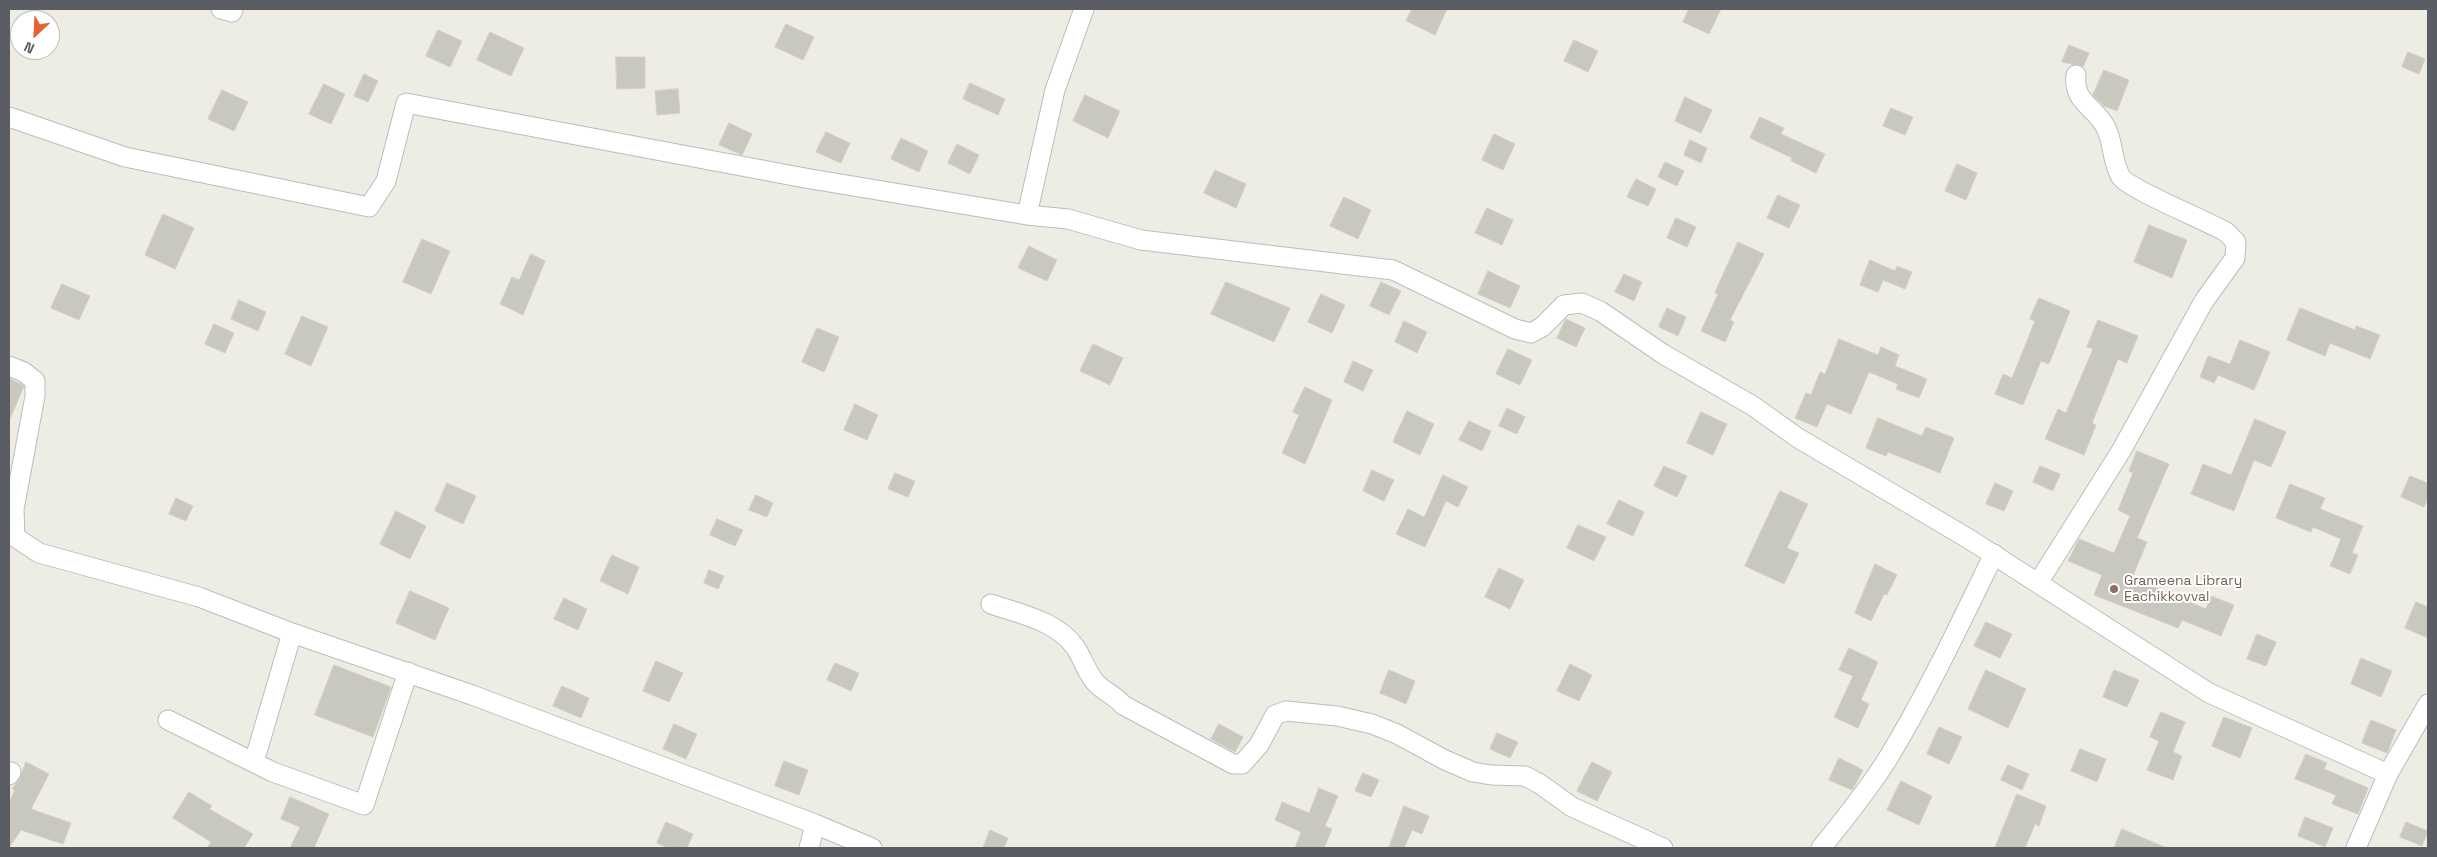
<!DOCTYPE html>
<style>
body{margin:0}
#map{position:relative;width:2437px;height:857px;overflow:hidden;background:#eeede3;font-family:"Space Grotesk",sans-serif}
canvas{display:block}
.frame{position:absolute;inset:0;border:10px solid #5b5d64;pointer-events:none}
.north{position:absolute;left:10px;top:10px;width:50px;height:50px;box-sizing:border-box;background:#fff;border:1px solid #bdbec1;border-radius:50%;rotate:205deg;font-size:14px;font-weight:700;line-height:20px;text-align:center;color:#5b5d64}
.north::after{content:'';display:block;margin:auto;width:18px;height:22px;background:#e76030;clip-path:polygon(50% 0,100% 100%,50% 72%,0 100%)}
</style>
<div id="map">
<canvas width="2437" height="857"></canvas>
<div class="frame"></div>
<div class="north">N</div>
</div>
<script>
const ctx = document.querySelector('canvas').getContext('2d');
ctx.lineJoin = 'round';
function paint(path, color) {
  ctx.fillStyle = color;
  ctx.fill(path, 'evenodd');
}
function stroke(path, color, width, dash) {
  ctx.strokeStyle = color;
  ctx.lineWidth = width;
  ctx.lineCap = dash ? 'butt' : 'round';
  ctx.setLineDash(dash || []);
  ctx.stroke(path);
}
function write(font, color, halo, rows, align = 'center') {
  ctx.font = font + ' "Space Grotesk",sans-serif';
  ctx.lineWidth = 4;
  ctx.setLineDash([]);
  ctx.textBaseline = 'middle';
  ctx.strokeStyle = halo;
  ctx.fillStyle = color;
  for (const [text, x, y, turn = 0] of rows) {
    ctx.save();
    ctx.translate(x, y);
    ctx.rotate((+turn || 0) * Math.PI / 180);
    ctx.textAlign = isNaN(turn) ? turn : align;
    if (halo) ctx.strokeText(text, 0, 0);
    ctx.fillText(text, 0, 0);
    ctx.restore();
  }
}
const building = new Path2D(`
 M1412,9H1447L1435,35L1406,21Z
 M1689,9H1721L1709,34L1683,22Z
 M786,24L814,37L803,60L775,47Z
 M438,30L462,41L450,67L426,56Z
 M490,32L524,48L511,76L477,60Z
 M1574,40L1598,51L1588,72L1564,61Z
 M2069,45L2089,53L2083,67L2062,62Z
 M2408,52L2425,59L2419,74L2402,67Z
 M616,57H645V88L617,89Z
 M2104,70L2129,80L2117,111L2104,106L2093,95Z
 M364,74L378,81L368,102L354,96Z
 M970,83L1005,99L998,115L963,99Z
 M324,84L345,94L331,124L309,114Z
 M678,89L680,113L657,115L655,91Z
 M222,90L248,102L234,131L208,119Z
 M1085,95L1120,111L1108,138L1073,121Z
 M1685,97L1712,110L1701,133L1675,121Z
 M1891,108L1913,117L1905,135L1883,126Z
 M1760,117L1784,128L1781,134L1825,154L1816,173L1791,161L1792,158L1750,138Z
 M729,123L752,134L742,155L719,145Z
 M826,132L850,143L841,163L816,152Z
 M1494,134L1515,144L1503,170L1482,160Z
 M901,138L928,151L919,172L891,159Z
 M1690,140L1707,148L1701,163L1684,155Z
 M957,144L979,155L970,174L948,163Z
 M1665,162L1684,171L1677,186L1658,177Z
 M1957,164L1977,173L1966,200L1945,191Z
 M1215,170L1246,184L1236,208L1204,193Z
 M1636,179L1656,189L1648,206L1627,197Z
 M1778,195L1800,205L1789,228L1767,218Z
 M1344,197L1371,210L1358,239L1330,226Z
 M1487,208L1513,220L1502,245L1475,233Z
 M163,214L194,228L175,269L145,255Z
 M1676,218L1696,227L1687,247L1667,238Z
 M2149,225L2187,240L2172,278L2134,262Z
 M422,239L450,251L431,294L403,282Z
 M1738,242L1764,254L1730,320L1734,322L1725,342L1701,331L1718,294L1715,293Z
 M1029,246L1057,260L1047,281L1018,268Z
 M531,254L545,261L523,315L500,304L512,277L519,280Z
 M1870,260L1895,271L1897,266L1912,272L1905,289L1883,280L1878,292L1860,285Z
 M1488,271L1520,286L1510,308L1478,294Z
 M1624,274L1642,282L1634,301L1615,292Z
 M1226,282L1290,308L1274,342L1211,314Z
 M1381,282L1401,291L1389,315L1370,306Z
 M62,284L90,296L79,320L51,308Z
 M1321,294L1345,305L1332,333L1308,322Z
 M2039,298L2070,311L2049,364L2041,361L2023,405L1995,394L2003,374L2012,378L2035,321L2030,319Z
 M239,300L266,312L258,331L231,319Z
 M1667,308L1686,317L1678,336L1659,327Z
 M2300,308L2355,330L2356,326L2380,335L2370,359L2330,343L2325,356L2287,340Z
 M302,316L328,327L311,366L285,354Z
 M1566,319L1585,328L1576,347L1557,338Z
 M2098,320L2138,336L2127,363L2118,359L2092,423L2096,425L2084,455L2045,439L2058,409L2066,413L2093,349L2087,347Z
 M1404,321L1427,332L1417,353L1395,342Z
 M214,324L234,333L225,353L205,344Z
 M817,328L839,337L824,372L802,362Z
 M1839,339L1878,355L1881,347L1899,355L1895,366L1927,379L1919,398L1896,389L1898,384L1869,372L1851,414L1827,404L1817,427L1795,418L1806,393L1811,395L1820,372L1825,374Z
 M2240,340L2270,352L2254,390L2218,375L2214,383L2200,377L2208,356L2230,364Z
 M1093,344L1123,358L1110,385L1080,371Z
 M1508,349L1532,360L1520,385L1496,374Z
 M1353,361L1373,370L1363,391L1344,382Z
 M9,378L24,386L9,421Z
 M1305,387L1332,400L1305,464L1282,453L1299,415L1293,412Z
 M855,404L878,415L867,440L844,430Z
 M1507,408L1525,417L1517,434L1499,426Z
 M1407,411L1434,424L1420,455L1393,442Z
 M1701,412L1727,424L1713,455L1687,443Z
 M1878,418L1922,436L1926,427L1954,438L1940,473L1888,452L1886,456L1866,448Z
 M2255,419L2286,432L2271,467L2254,460L2234,511L2191,494L2203,464L2231,475Z
 M1469,421L1491,431L1482,451L1459,440Z
 M2137,451L2169,464L2137,538L2147,542L2132,578L2206,609L2211,596L2234,605L2221,636L2182,620L2178,628L2094,595L2102,575L2068,561L2079,539L2114,553L2130,516L2118,510L2133,473L2129,471Z
 M1664,466L1687,476L1677,497L1654,486Z
 M2040,466L2060,474L2053,491L2033,482Z
 M1372,470L1394,480L1384,501L1363,491Z
 M895,473L915,481L908,497L888,489Z
 M1443,475L1468,487L1458,507L1446,501L1425,547L1396,534L1408,509L1424,517Z
 M2410,476L2428,483V497L2424,507L2401,497Z
 M447,483L476,496L463,524L435,511Z
 M1995,483L2013,491L2004,511L1986,504Z
 M2290,484L2325,498L2320,509L2363,526L2352,553L2358,555L2350,574L2330,566L2341,539L2313,527L2311,532L2276,518Z
 M1780,491L1808,504L1787,548L1799,553L1784,584L1745,566Z
 M756,495L773,503L767,517L749,510Z
 M176,498L193,506L186,521L169,514Z
 M1619,500L1644,512L1633,536L1607,524Z
 M396,511L426,526L410,559L380,544Z
 M717,519L743,530L735,546L710,535Z
 M1578,525L1606,537L1594,561L1567,548Z
 M612,555L639,567L628,594L600,581Z
 M1875,564L1897,575L1887,595L1884,594L1871,621L1855,613Z
 M1499,568L1524,580L1510,609L1485,597Z
 M709,570L724,576L718,589L704,583Z
 M410,591L449,608L435,640L396,623Z
 M564,598L587,609L578,630L554,619Z
 M2416,602L2428,607V638L2405,628Z
 M1986,622L2012,634L2000,658L1974,646Z
 M2257,634L2276,642L2266,666L2247,659Z
 M1849,648L1878,662L1861,700L1869,704L1858,728L1834,717L1853,676L1839,670Z
 M2361,658L2392,671L2381,697L2351,684Z
 M656,661L683,673L669,702L643,691Z
 M835,663L859,673L851,691L827,680Z
 M1570,664L1592,675L1579,701L1557,691Z
 M334,665L391,687L373,737L315,715Z
 M1389,670L1415,681L1406,704L1380,693Z
 M1986,670L2026,689L2008,728L1968,709Z
 M2114,670L2139,680L2127,707L2103,697Z
 M562,686L589,698L581,718L553,706Z
 M2161,712L2185,722L2173,752L2182,756L2173,780L2147,770L2159,741L2150,737Z
 M2224,717L2252,728L2240,758L2212,746Z
 M2371,720L2396,730L2387,753L2362,743Z
 M674,724L697,734L686,759L663,749Z
 M1219,724L1243,737L1235,752L1211,739Z
 M1939,727L1962,737L1949,764L1927,754Z
 M1497,733L1518,742L1510,758L1490,749Z
 M2080,749L2106,759L2097,782L2071,771Z
 M2306,754L2327,763L2324,769L2368,788L2358,814L2332,804L2336,795L2295,779Z
 M1839,758L1863,770L1852,790L1829,780Z
 M784,761L808,770L799,795L775,786Z
 M26,762L49,774L31,809L71,823L63,844L21,830L9,848V802L15,790L12,789L20,778Z
 M1592,762L1612,772L1597,801L1577,791Z
 M2008,765L2029,774L2022,790L2001,780Z
 M1363,773L1379,780L1371,797L1355,791Z
 M1901,781L1932,796L1919,825L1887,810Z
 M1319,788L1338,796L1325,826L1332,829L1324,848H1295L1301,832L1275,820L1282,802L1309,813Z
 M189,792L212,806L209,809L253,834L244,848H207L211,842L173,818Z
 M2017,794L2046,806L2039,826L2035,824L2025,848H1995Z
 M290,797L329,814L314,848H290L300,827L281,819Z
 M1404,806L1429,816L1422,834L1412,830L1404,848H1389Z
 M2305,817L2333,828L2325,847L2298,836Z
 M666,822L693,834L687,848H668L657,843Z
 M2406,822L2428,831L2422,846L2400,837Z
 M2122,829L2167,848H2114Z
 M990,830L1008,838L1004,848H983Z`);
const street = new Path2D(`
 M221,9L232,12L233,9
 M9,117L125,157L369,207L386,181L406,103L805,178L1027,215L1068,219L1141,240L1393,270L1515,329L1531,333L1542,327L1564,305L1582,303L1600,311L1663,354L1753,406L1798,438L1969,539L2209,693L2388,774
 M1027,215L1055,90L1084,9
 M9,366L24,372L35,381V396L14,509L15,537L39,553L199,597L292,633L472,695L815,824L872,848
 M2038,583L2121,451L2204,301L2235,258L2236,242L2226,232C2207,221 2129,189 2121,177C2111,161 2114,141 2105,126C2093,105 2073,102 2076,75
 M991,604C1020,614 1057,621 1075,647C1083,658 1087,674 1096,683C1104,692 1115,695 1123,705L1233,764H1242L1259,745L1275,715L1286,711L1337,716L1372,724L1397,734L1445,760L1473,772L1491,775L1525,776L1540,784L1572,807L1663,848
 M168,720L273,772L364,805L408,672
 M254,762L292,633
 M9,775L11,772
 M809,848L815,824
 M1821,848C1844,820 1867,791 1887,760C1927,694 1960,624 1994,554
 M2356,848L2388,774L2428,704`);
const markers = [
 [2114,589,5,"#8d6e63"]
];
const educationNames = [
 ["Grameena Library",2124,581],
 ["Eachikkovval",2124,597]
];
paint(building, '#c9c8bf');
stroke(building, '#d2d0c1', 1);
stroke(street, '#bbbcc2', 21);
stroke(street, '#fff', 19);
for (const [x, y, r, color] of markers) {
  const dot = new Path2D();
  dot.arc(x, y, r, 0, 2 * Math.PI);
  ctx.fillStyle = color;
  ctx.fill(dot);
  stroke(dot, '#fff', 2);
}
write('14px', '#785e54', '#fff', educationNames, 'left');
</script>
